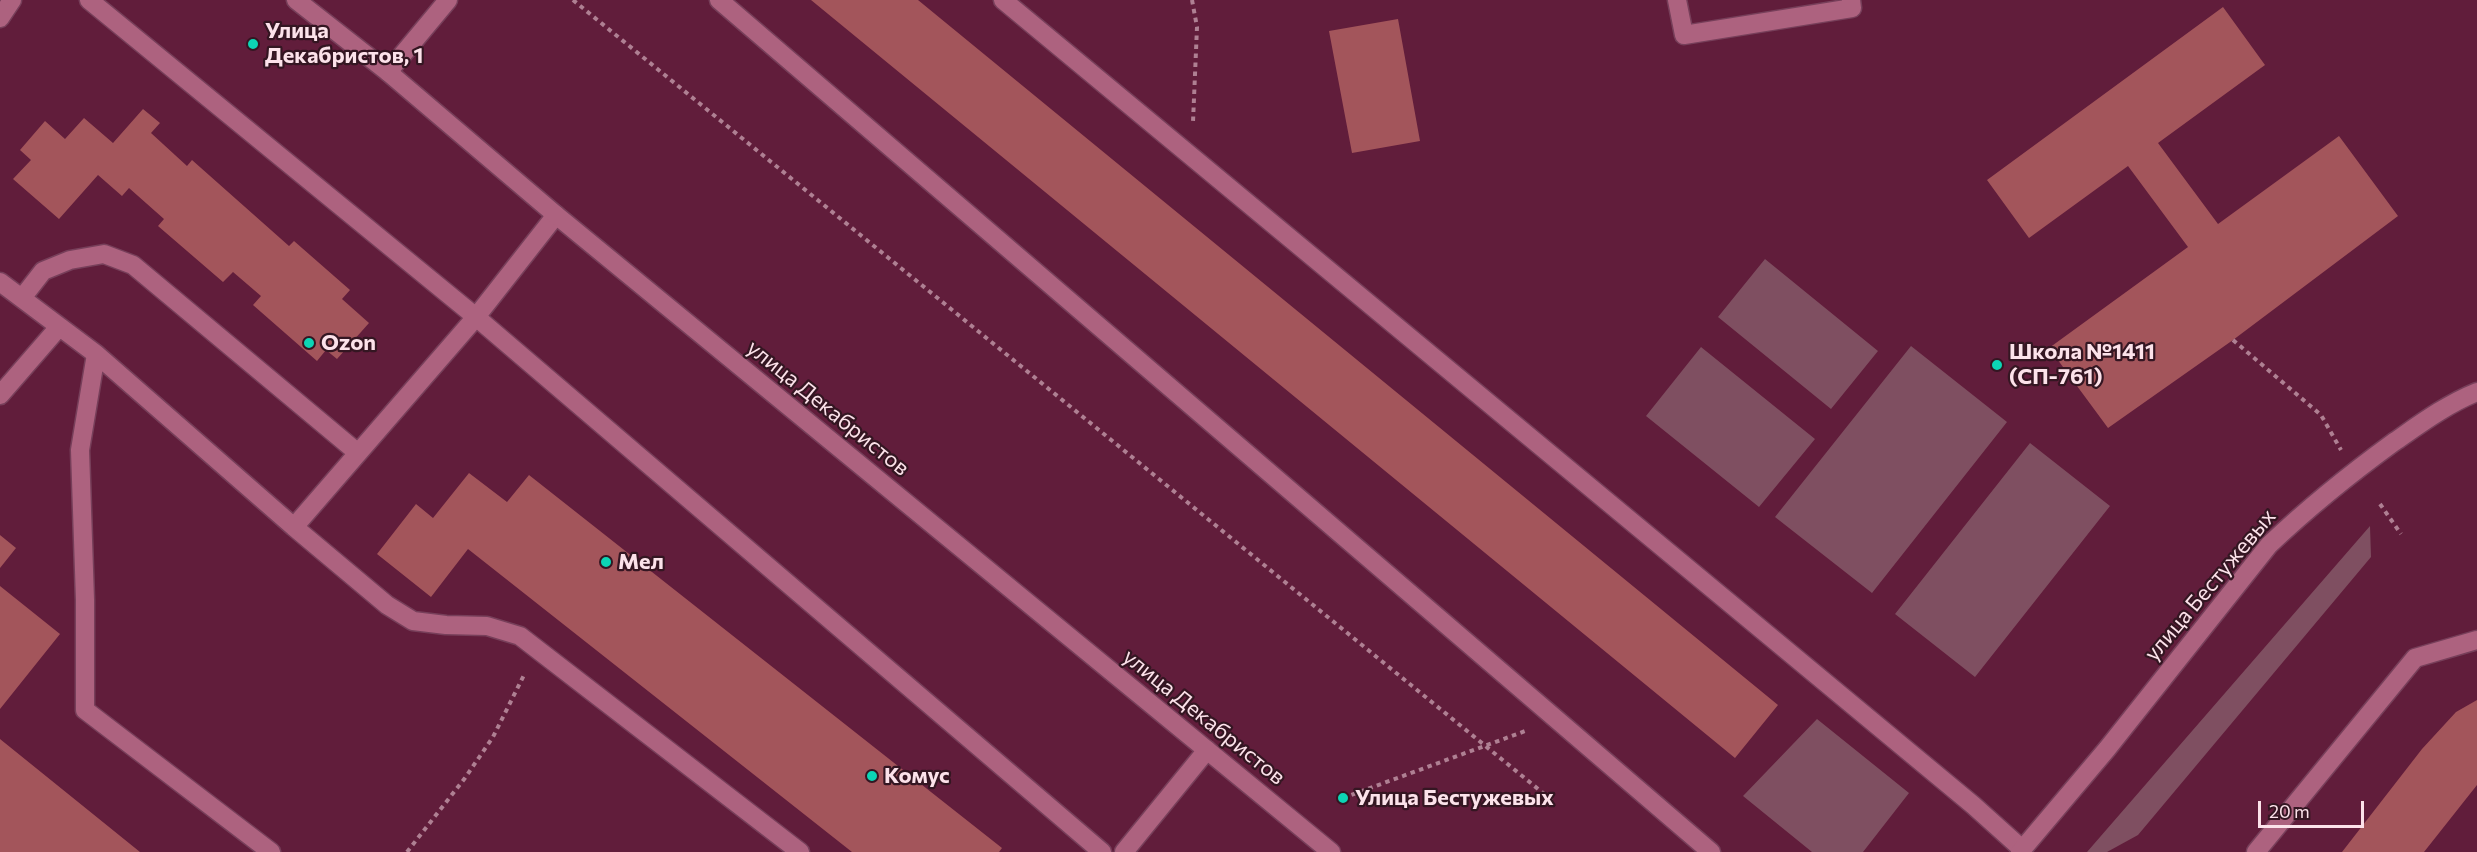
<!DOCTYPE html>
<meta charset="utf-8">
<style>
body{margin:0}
#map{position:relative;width:2477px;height:852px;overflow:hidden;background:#611d3b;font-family:Commissioner,sans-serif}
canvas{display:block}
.scale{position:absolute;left:2258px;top:801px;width:106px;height:27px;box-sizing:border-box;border:3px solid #fce2ea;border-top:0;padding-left:8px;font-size:18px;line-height:21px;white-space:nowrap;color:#fce2ea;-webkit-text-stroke:4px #341622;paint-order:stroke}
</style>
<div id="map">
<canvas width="2477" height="852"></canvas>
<div class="scale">20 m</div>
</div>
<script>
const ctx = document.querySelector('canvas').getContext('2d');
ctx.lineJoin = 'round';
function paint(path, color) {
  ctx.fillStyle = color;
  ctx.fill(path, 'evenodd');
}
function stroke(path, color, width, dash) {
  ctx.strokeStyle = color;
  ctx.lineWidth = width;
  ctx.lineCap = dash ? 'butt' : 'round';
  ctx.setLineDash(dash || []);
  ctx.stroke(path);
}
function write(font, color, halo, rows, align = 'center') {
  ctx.font = font + ' Commissioner,sans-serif';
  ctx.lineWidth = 4.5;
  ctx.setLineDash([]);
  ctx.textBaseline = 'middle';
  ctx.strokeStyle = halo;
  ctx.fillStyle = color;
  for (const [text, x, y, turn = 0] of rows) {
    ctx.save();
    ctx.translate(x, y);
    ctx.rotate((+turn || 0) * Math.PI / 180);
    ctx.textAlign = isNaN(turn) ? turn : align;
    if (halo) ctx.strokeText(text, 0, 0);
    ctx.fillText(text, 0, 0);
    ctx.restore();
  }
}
const green = new Path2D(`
 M1765,259L1878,351L1831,409L1718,317Z
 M1911,346L2007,422L1872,593L1775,517Z
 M1701,347L1815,439L1759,507L1646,416Z
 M2030,443L2110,506L1975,677L1895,614Z
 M2370,526L2371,557L2138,835L2107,852H2087Z
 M1817,719L1909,793L1863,852H1812L1743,796Z`);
const building = new Path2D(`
 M811,0H918L1778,705L1735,758Z
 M2223,7L2265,65L2158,143L2218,224L2339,136L2398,216L2233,340L2108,428L2049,348L2188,247L2128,166L2029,238L1987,180Z
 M1398,19L1420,141L1352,153L1329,31Z
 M143,109L160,123L151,133L187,166L192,160L289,246L294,241L350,290L342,299L369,323L337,359L326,350L317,361L253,305L261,296L233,272L223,282L158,226L164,219L129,188L122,196L98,175L59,219L13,179L31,160L20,150L45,121L65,139L84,118L113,143Z
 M469,473L507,502L529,475L1002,848L999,852H852L468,549L431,597L377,554L416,504L433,518Z
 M0,535L16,548L0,568Z
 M0,586L60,634L0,709Z
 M2477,700V785L2424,852H2342L2422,749L2456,712Z
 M0,739L140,852H0Z`);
const path = new Path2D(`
 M573,0L1554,802
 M1192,0L1197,27L1193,122
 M2233,340L2321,415L2341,450
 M2380,504L2401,534
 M1343,798L1528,730
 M407,852L465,778L493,737L525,673`);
const service = new Path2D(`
 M89,0L476,317L1102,852
 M719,0L1711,852
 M1003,0L1973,805L2022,849
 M1677,0L1684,35L1852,8L1851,0
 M0,18L12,0
 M388,72L448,0
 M0,282L96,354L80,450L85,600V710L271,852
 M22,298L43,271L70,260L104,254L133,265L358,453
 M96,354L294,527L476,317L556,215
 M0,395L59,327
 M294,527L387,605L413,621L446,625L487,626L520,636L800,852
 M1124,852L1207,750
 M2256,852L2415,658L2477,640`);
const minor = new Path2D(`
 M2020,852L2107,749L2269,545C2308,508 2350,474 2394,442C2420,424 2447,404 2477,392`);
const secondary = new Path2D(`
 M296,0L388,72L556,215L1331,852`);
const markers = [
 [253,44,6,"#0cd5b5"],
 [309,343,6,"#0cd5b5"],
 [1997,365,6,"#0cd5b5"],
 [606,562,6,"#0cd5b5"],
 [872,776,6,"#0cd5b5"],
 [1343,798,6,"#0cd5b5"]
];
const poiNames = [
 ["Улица",265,31],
 ["Декабристов, 1",265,56],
 ["Ozon",321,343],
 ["Школа №1411",2009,352],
 ["(СП-761)",2009,377],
 ["Мел",618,562],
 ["Комус",884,776],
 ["Улица Бестужевых",1355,798]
];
const streetNames = [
 ["улица Декабристов",828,408,39],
 ["улица Бестужевых",2210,585,-50],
 ["улица Декабристов",1204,717,39]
];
paint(green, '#7f4f61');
paint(building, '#a3555b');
stroke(service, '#773f5a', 21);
stroke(minor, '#773f5a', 21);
stroke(secondary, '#773f5a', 21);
stroke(path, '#af8093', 4, [4.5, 4.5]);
stroke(service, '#ad627f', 18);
stroke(minor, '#ad627f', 18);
stroke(secondary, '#ad627f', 18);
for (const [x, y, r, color] of markers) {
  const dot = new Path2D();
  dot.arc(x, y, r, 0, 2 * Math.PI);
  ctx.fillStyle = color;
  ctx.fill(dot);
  stroke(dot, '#341622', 2);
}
write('bold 22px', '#fce2ea', '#341622', poiNames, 'left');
write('22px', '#fce2ea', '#341622', streetNames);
</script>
